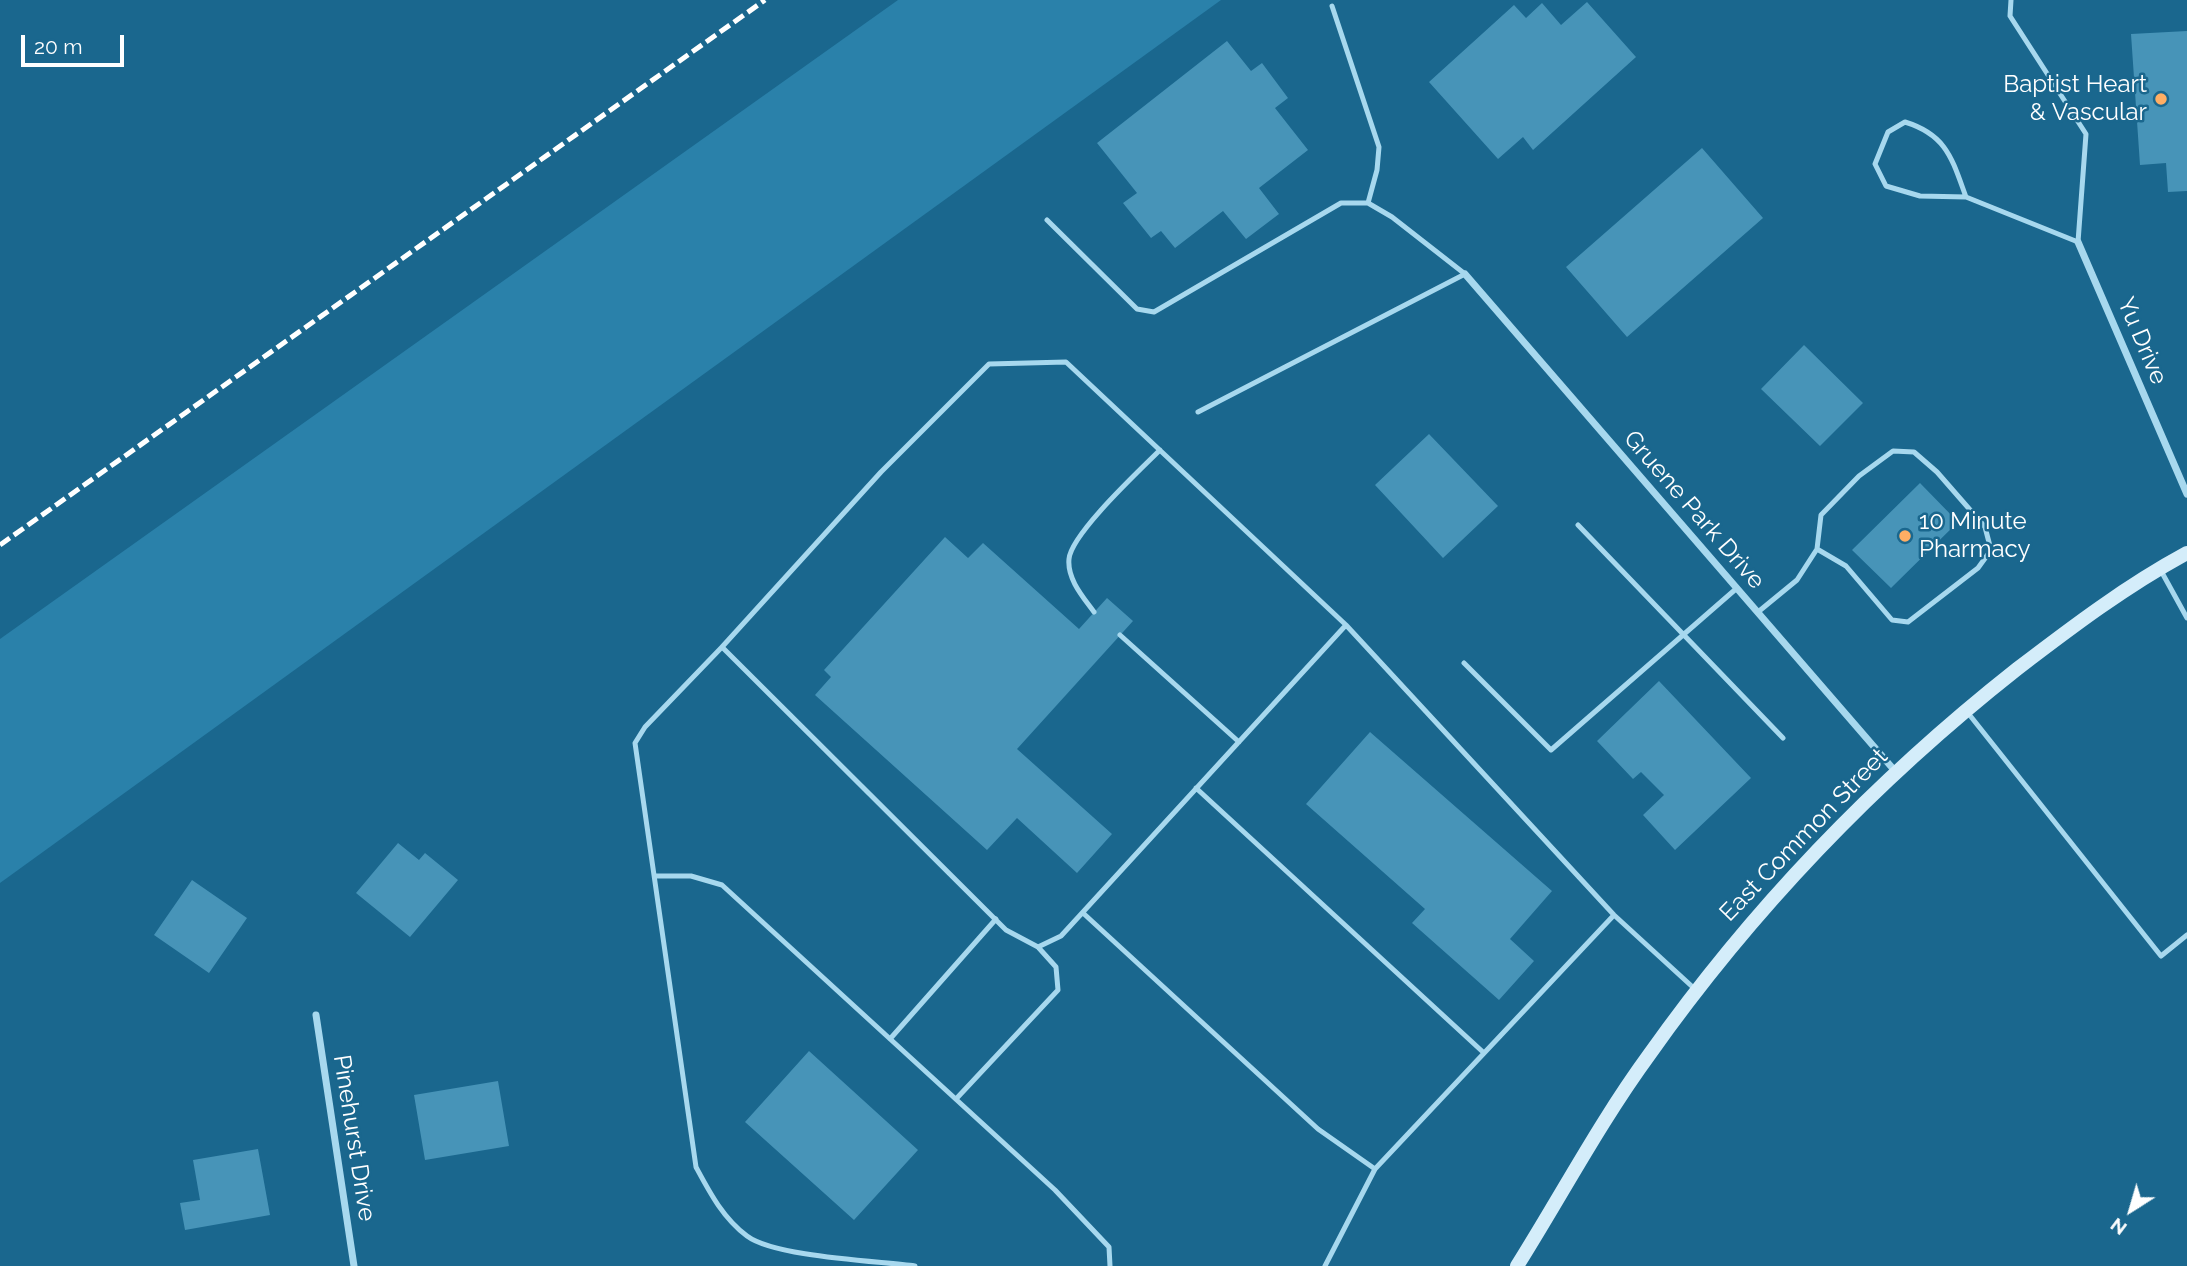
<!DOCTYPE html>
<style>
body{margin:0}
#map{position:relative;width:2187px;height:1266px;overflow:hidden;background:#1a678e;font-family:Raleway,sans-serif}
canvas{display:block}
.north{position:absolute;left:2096px;top:1175px;width:70px;height:70px;-webkit-text-stroke:5px #1a678e;paint-order:stroke;rotate:217deg;font-size:19px;font-weight:700;line-height:28px;text-align:center;color:#fff}
.north::after{content:'';display:block;margin:auto;width:24px;height:32px;background:#fff;clip-path:polygon(50% 0,100% 100%,50% 72%,0 100%)}
.scale{position:absolute;left:21px;top:35px;width:103px;height:32px;box-sizing:border-box;border:4px solid #fff;border-top:0;padding-left:9px;font-size:21px;line-height:24px;white-space:nowrap;color:#fff;-webkit-text-stroke:5px #1a678e;paint-order:stroke}
</style>
<div id="map">
<canvas width="2187" height="1266"></canvas>
<div class="north">N</div>
<div class="scale">20 m</div>
</div>
<script>
const ctx = document.querySelector('canvas').getContext('2d');
ctx.lineJoin = 'round';
function paint(path, color) {
  ctx.fillStyle = color;
  ctx.fill(path, 'evenodd');
}
function stroke(path, color, width, dash) {
  ctx.strokeStyle = color;
  ctx.lineWidth = width;
  ctx.lineCap = dash ? 'butt' : 'round';
  ctx.setLineDash(dash || []);
  ctx.stroke(path);
}
function write(font, color, halo, rows, align = 'center') {
  ctx.font = font + ' Raleway,sans-serif';
  ctx.lineWidth = 5;
  ctx.setLineDash([]);
  ctx.textBaseline = 'middle';
  ctx.strokeStyle = halo;
  ctx.fillStyle = color;
  for (const [text, x, y, turn = 0] of rows) {
    ctx.save();
    ctx.translate(x, y);
    ctx.rotate((+turn || 0) * Math.PI / 180);
    ctx.textAlign = isNaN(turn) ? turn : align;
    if (halo) ctx.strokeText(text, 0, 0);
    ctx.fillText(text, 0, 0);
    ctx.restore();
  }
}
const green = new Path2D(`
 M898,0H1221L0,883V639Z`);
const building = new Path2D(`
 M1587,2L1636,57L1533,150L1523,137L1498,159L1429,82L1514,5L1526,18L1542,3L1561,25Z
 M2187,31V191L2168,192L2166,163L2140,165L2131,34Z
 M1227,41L1251,71L1262,63L1288,98L1275,108L1308,150L1259,188L1279,214L1246,239L1223,211L1175,248L1161,231L1151,238L1123,203L1137,193L1097,143Z
 M1702,148L1763,218L1627,337L1566,267Z
 M1804,345L1863,403L1820,446L1761,389Z
 M1429,434L1498,506L1443,558L1375,485Z
 M1920,483L1958,522L1891,588L1852,550Z
 M945,537L968,558L983,543L1079,629L1107,598L1133,621L1017,749L1112,834L1077,873L1017,818L987,850L815,695L831,677L824,670Z
 M1659,681L1751,778L1675,850L1643,815L1664,795L1641,772L1633,779L1597,741Z
 M1370,732L1552,891L1510,939L1534,961L1499,1000L1412,923L1425,909L1306,804Z
 M398,843L419,860L425,853L458,880L410,937L356,893Z
 M192,880L247,918L209,973L154,935Z
 M809,1051L918,1150L854,1220L745,1122Z
 M498,1081L509,1146L425,1160L414,1095Z
 M258,1149L270,1215L185,1230L180,1203L200,1200L193,1160Z`);
const lane = new Path2D(`
 M1332,6L1379,147L1377,170L1368,203
 M1966,197C1952,159 1947,135 1905,122L1888,132L1875,164L1886,186L1920,196L1966,197L2078,242L2086,134L2010,16L2011,0
 M1047,220L1137,309L1154,312L1341,203H1368L1392,217L1465,274L1198,412
 M1578,525L1783,738
 M2160,569L2187,618
 M1094,612C1083,597 1067,579 1069,559C1071,534 1140,470 1160,450
 M1758,612L1797,580L1817,549L1821,515L1859,476L1893,451L1914,452L1937,472L1985,527L1991,550L1978,568L1908,622L1892,620L1846,566L1817,549
 M1346,625L1061,936L1038,947L1006,930L722,647L881,472L989,364L1066,362L1346,625L1614,915L1697,991
 M1120,635L1239,742
 M722,647L645,727L635,743L696,1167C710,1193 723,1218 747,1236C775,1257 877,1261 915,1266
 M1464,663L1551,750L1737,588
 M1968,713L2161,956L2187,935
 M1196,788L1484,1053
 M655,876H691L722,885L1055,1190L1109,1247L1110,1266
 M1083,913L1318,1129L1375,1169
 M890,1039L996,919
 M956,1099L1058,990L1056,967L1038,947
 M1325,1266L1375,1169L1614,915`);
const street = new Path2D(`
 M2078,242L2187,494
 M1465,274L1895,771
 M316,1015L354,1266`);
const secondary = new Path2D(`
 M1517,1266C1561,1196 1600,1122 1649,1055C1753,908 1875,781 2017,669C2072,627 2126,586 2187,553`);
const rail = new Path2D(`
 M0,545L765,0`);
const markers = [
 [2161,99,7,"#ffae64"],
 [1905,536,7,"#ffae64"]
];
const poiNames = [
 ["Baptist Heart",2147,85],
 ["& Vascular",2147,113],
 ["10 Minute",1919,522,"left"],
 ["Pharmacy",1919,550,"left"]
];
const streetNames = [
 ["Yu Drive",2142,341,67],
 ["Gruene Park Drive",1694,510,49],
 ["East Common Street",1804,835,-46],
 ["Pinehurst Drive",354,1138,81]
];
paint(green, '#2a81aa');
paint(building, '#4794b8');
stroke(lane, '#a7d8ee', 5);
stroke(street, '#a7d8ee', 7);
stroke(secondary, '#d4edfa', 14);
stroke(rail, '#fff', 5, [12, 5]);
for (const [x, y, r, color] of markers) {
  const dot = new Path2D();
  dot.arc(x, y, r, 0, 2 * Math.PI);
  ctx.fillStyle = color;
  ctx.fill(dot);
  stroke(dot, '#1a678e', 2.5);
}
write('24px', '#fff', '#1a678e', poiNames, 'right');
write('24px', '#fff', '#1a678e', streetNames);
</script>
